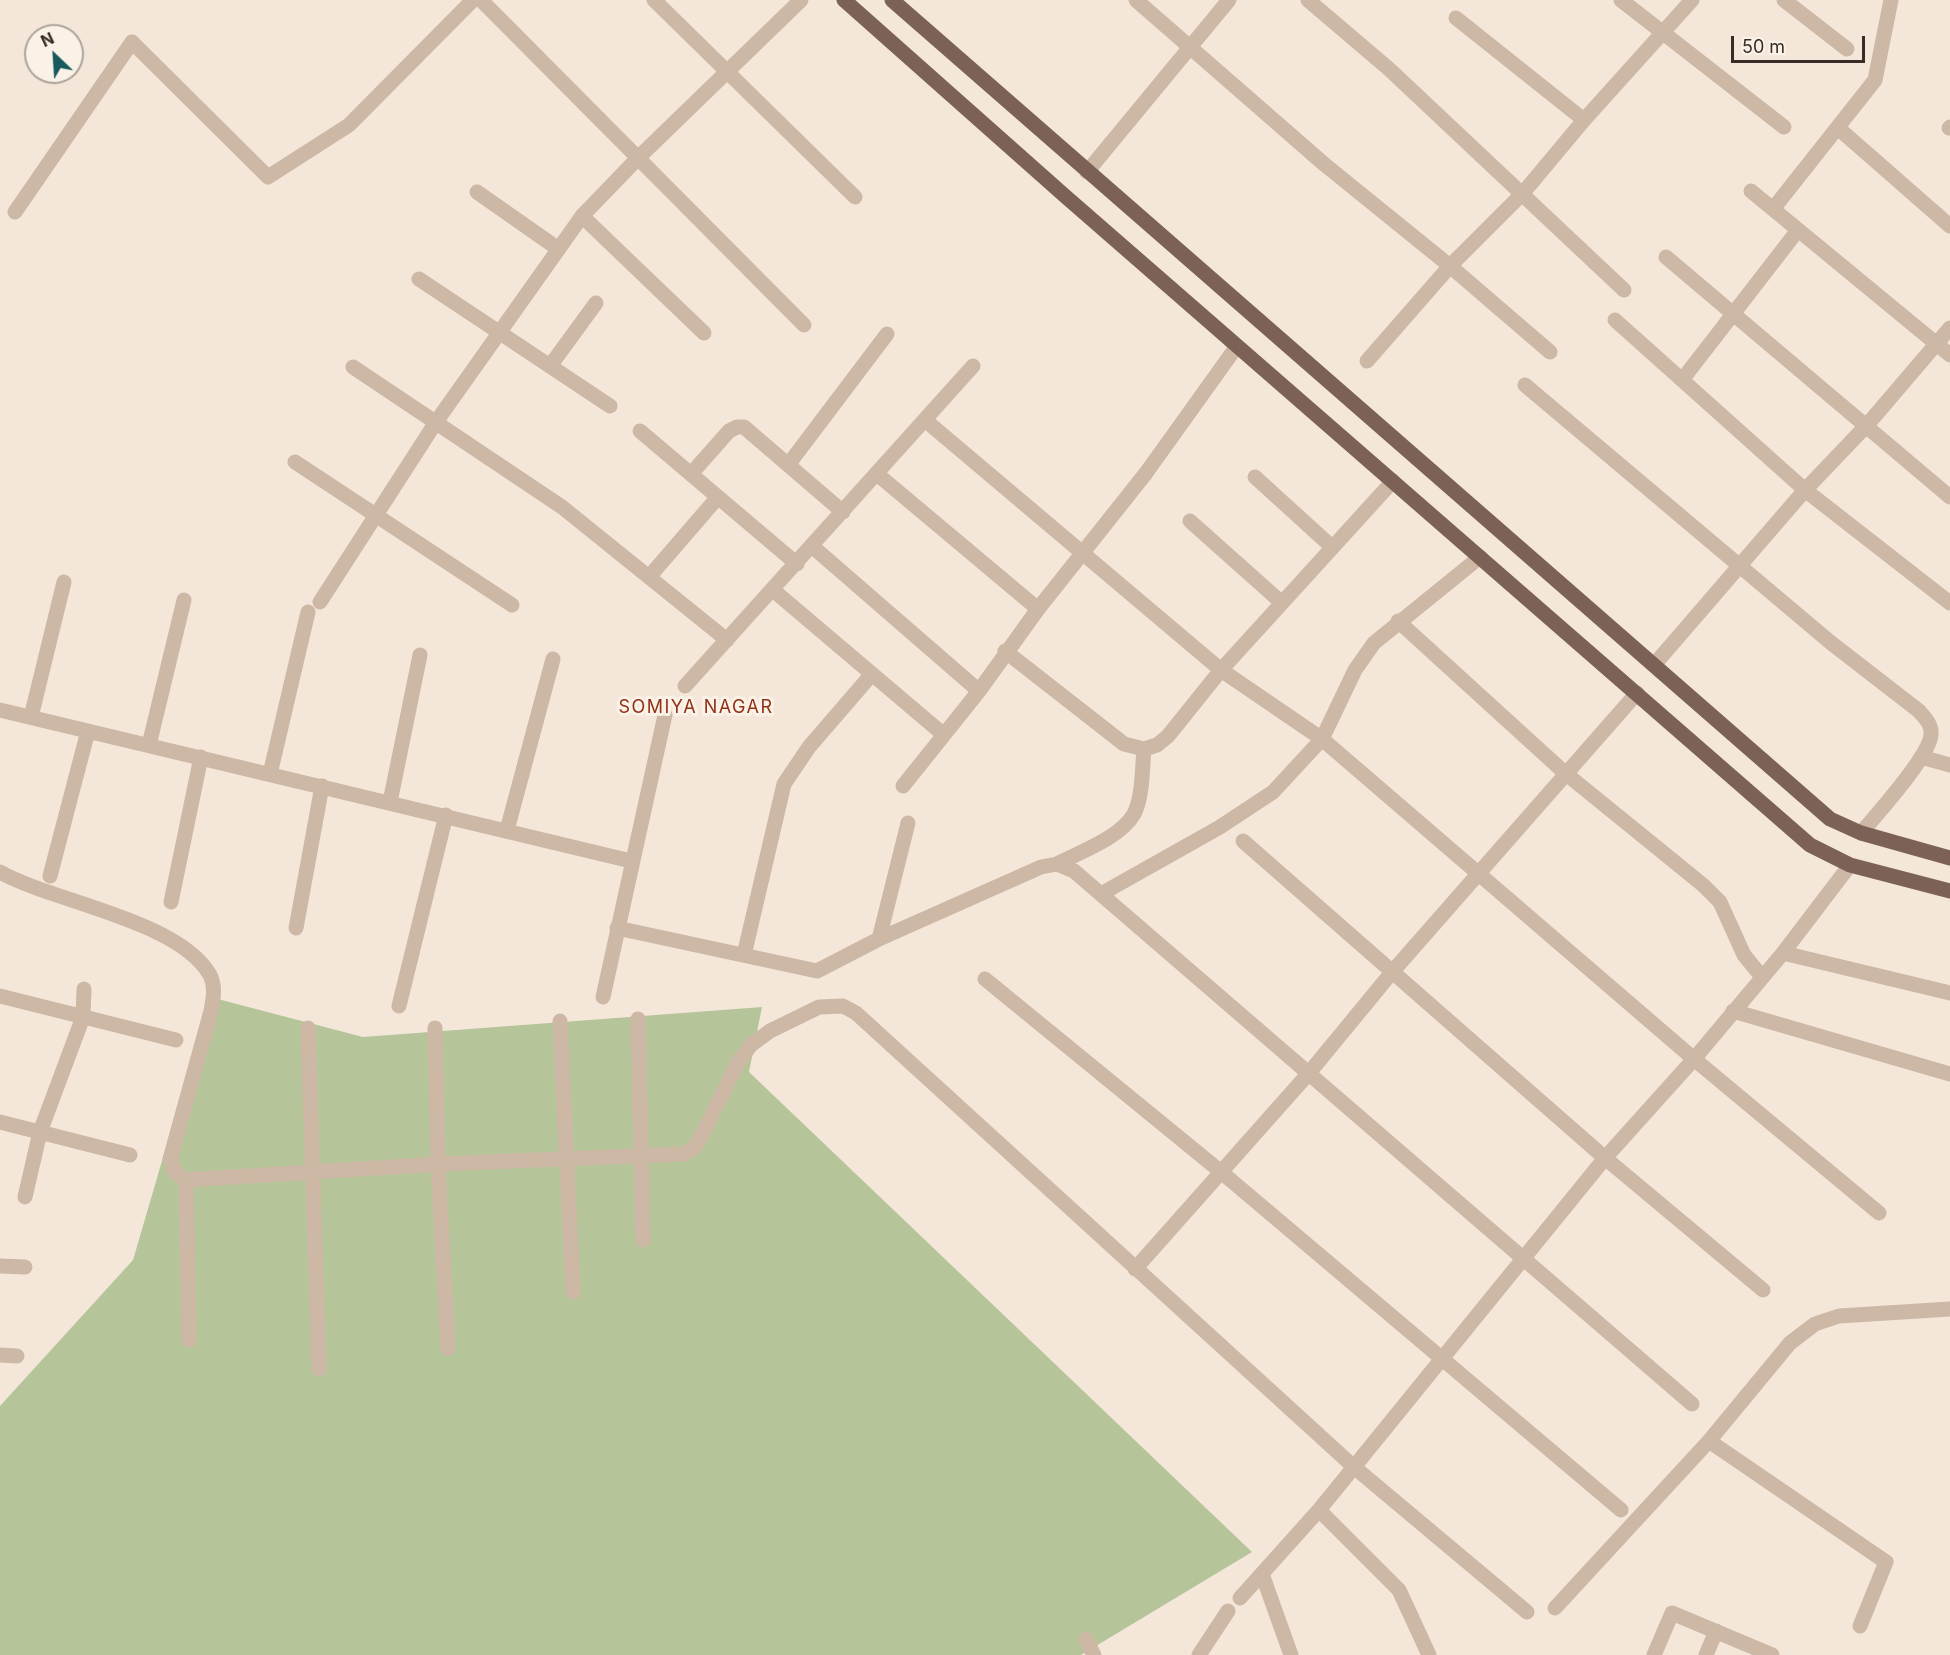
<!DOCTYPE html>
<style>
body{margin:0}
#map{position:relative;width:1950px;height:1655px;overflow:hidden;background:#f4e7da;font-family:Inter,sans-serif}
canvas{display:block}
.north{position:absolute;left:24px;top:24px;width:60px;height:60px;box-sizing:border-box;background:#fbf2e7;border:2px solid #ada39a;border-radius:50%;rotate:335deg;font-size:16px;font-weight:700;line-height:24px;text-align:center;color:#382c27}
.north::after{content:'';display:block;margin:auto;width:21px;height:27px;background:#185a5e;clip-path:polygon(50% 0,100% 100%,50% 72%,0 100%)}
.scale{position:absolute;left:1731px;top:36px;width:134px;height:27px;box-sizing:border-box;border:3px solid #382c27;border-top:0;padding-left:8px;font-size:18px;line-height:21px;white-space:nowrap;color:#382c27;-webkit-text-stroke:4px #fbf2e7;paint-order:stroke}
</style>
<div id="map">
<canvas width="1950" height="1655"></canvas>
<div class="north">N</div>
<div class="scale">50 m</div>
</div>
<script>
const ctx = document.querySelector('canvas').getContext('2d');
ctx.lineJoin = 'round';
function paint(path, color) {
  ctx.fillStyle = color;
  ctx.fill(path, 'evenodd');
}
function stroke(path, color, width, dash) {
  ctx.strokeStyle = color;
  ctx.lineWidth = width;
  ctx.lineCap = dash ? 'butt' : 'round';
  ctx.setLineDash(dash || []);
  ctx.stroke(path);
}
function write(font, color, halo, rows, align = 'center') {
  ctx.font = font + ' Inter,sans-serif';
  ctx.lineWidth = 6;
  ctx.setLineDash([]);
  ctx.textBaseline = 'middle';
  ctx.strokeStyle = halo;
  ctx.fillStyle = color;
  for (const [text, x, y, turn = 0] of rows) {
    ctx.save();
    ctx.translate(x, y);
    ctx.rotate((+turn || 0) * Math.PI / 180);
    ctx.textAlign = isNaN(turn) ? turn : align;
    if (halo) ctx.strokeText(text, 0, 0);
    ctx.fillText(text, 0, 0);
    ctx.restore();
  }
}
const green = new Path2D(`
 M210,997L363,1037L762,1007L749,1072L1252,1552L1081,1655H0V1406L133,1260Z`);
const minor = new Path2D(`
 M481,0L804,325
 M654,0L855,197
 M1136,0L1324,164L1450,266L1550,352
 M1308,0L1389,69L1624,290
 M1621,0L1784,127
 M1784,0L1847,49
 M1456,18L1584,120
 M1838,128L1950,226
 M1949,128L1950,127
 M1087,172L1229,0
 M1751,191L1950,355
 M477,192L557,248
 M1773,209L1875,80L1891,0
 M15,212L132,42L268,177L349,125L473,0
 M582,216L704,333
 M1666,257L1950,497
 M419,279L610,406
 M1615,320L1805,490L1950,603
 M1367,361L1450,266L1523,193L1584,120L1692,0
 M550,366L596,303
 M353,367L562,507L727,640
 M1682,380L1798,230
 M1525,385L1830,642L1919,711C1925,718 1932,724 1931,735C1929,757 1877,814 1861,833
 M925,420L1221,670L1322,739L1694,1059L1879,1213
 M640,431L797,564
 M295,462L512,605
 M788,465L887,334
 M691,474L729,431L737,427H744L843,512
 M877,474L1038,609
 M1255,477L1332,547
 M1190,521L1282,603
 M813,547L979,691
 M649,577L718,497
 M773,590L944,735
 M320,602L436,422L582,216L638,158L801,0
 M1398,621L1565,773L1703,885L1720,902L1744,955L1762,977
 M1005,651L1124,744L1144,749L1157,745L1168,736L1221,670L1393,481
 M1654,665L1805,490L1867,425L1950,328
 M685,686L973,366
 M0,710L631,861
 M31,717L64,582
 M149,745L184,600
 M1921,757L1950,765
 M270,774L308,612
 M903,786L979,691L1038,609L1146,473L1237,346
 M390,802L420,655
 M507,830L553,659
 M1243,841L1605,1158L1763,1290
 M1057,864C1080,852 1120,838 1134,814C1143,796 1142,769 1144,749
 M0,872C53,902 179,920 210,975C216,987 213,999 211,1011L170,1159L175,1172L186,1180L438,1164L684,1154L694,1148L701,1137L738,1062L751,1045L770,1031L819,1007L843,1006L856,1013L1354,1467L1527,1612
 M50,876L88,731
 M1101,894L1220,827L1273,792L1322,739L1355,670L1374,643L1480,557
 M171,902L201,757
 M296,928L322,786
 M617,928L817,971L879,939L908,823
 M879,939L1041,867L1057,864L1074,871L1692,1404
 M1783,953L1950,993
 M744,955L784,784L809,747L872,674
 M985,979L1220,1171L1621,1510
 M0,996L176,1040
 M603,997L665,715
 M399,1006L446,815
 M1733,1011L1950,1074
 M638,1019L643,1240
 M560,1021L573,1292
 M308,1028L319,1369
 M435,1028L438,1164L448,1348
 M0,1122L130,1155
 M186,1180L189,1340
 M25,1197L40,1132L83,1017L84,989
 M0,1266L25,1267
 M1135,1269L1309,1073L1393,971L1637,693
 M0,1355L17,1356
 M1709,1441L1886,1562L1860,1626
 M1319,1510L1399,1590L1429,1655
 M1262,1574L1291,1655
 M1240,1598L1319,1510L1605,1158L1694,1059L1783,953L1850,865
 M1555,1608L1709,1441L1790,1343L1815,1324L1839,1316L1950,1309
 M1086,1639L1094,1655
 M1199,1655L1228,1611
 M1654,1655L1672,1613L1772,1655
 M1706,1655L1716,1631`);
const major = new Path2D(`
 M844,0L1065,196L1810,845L1850,865L1950,891
 M892,0L1830,819L1861,833L1950,858`);
const neighbourhoodNames = [
 ["SOMIYA NAGAR",696,708]
];
paint(green, '#b6c599');
stroke(minor, '#cdb7a5', 15);
stroke(major, '#7c6256', 15);
ctx.letterSpacing = '1.5px';
write('18px', '#8f3218', '#fbf2e7', neighbourhoodNames);
ctx.letterSpacing = '0px';
</script>
